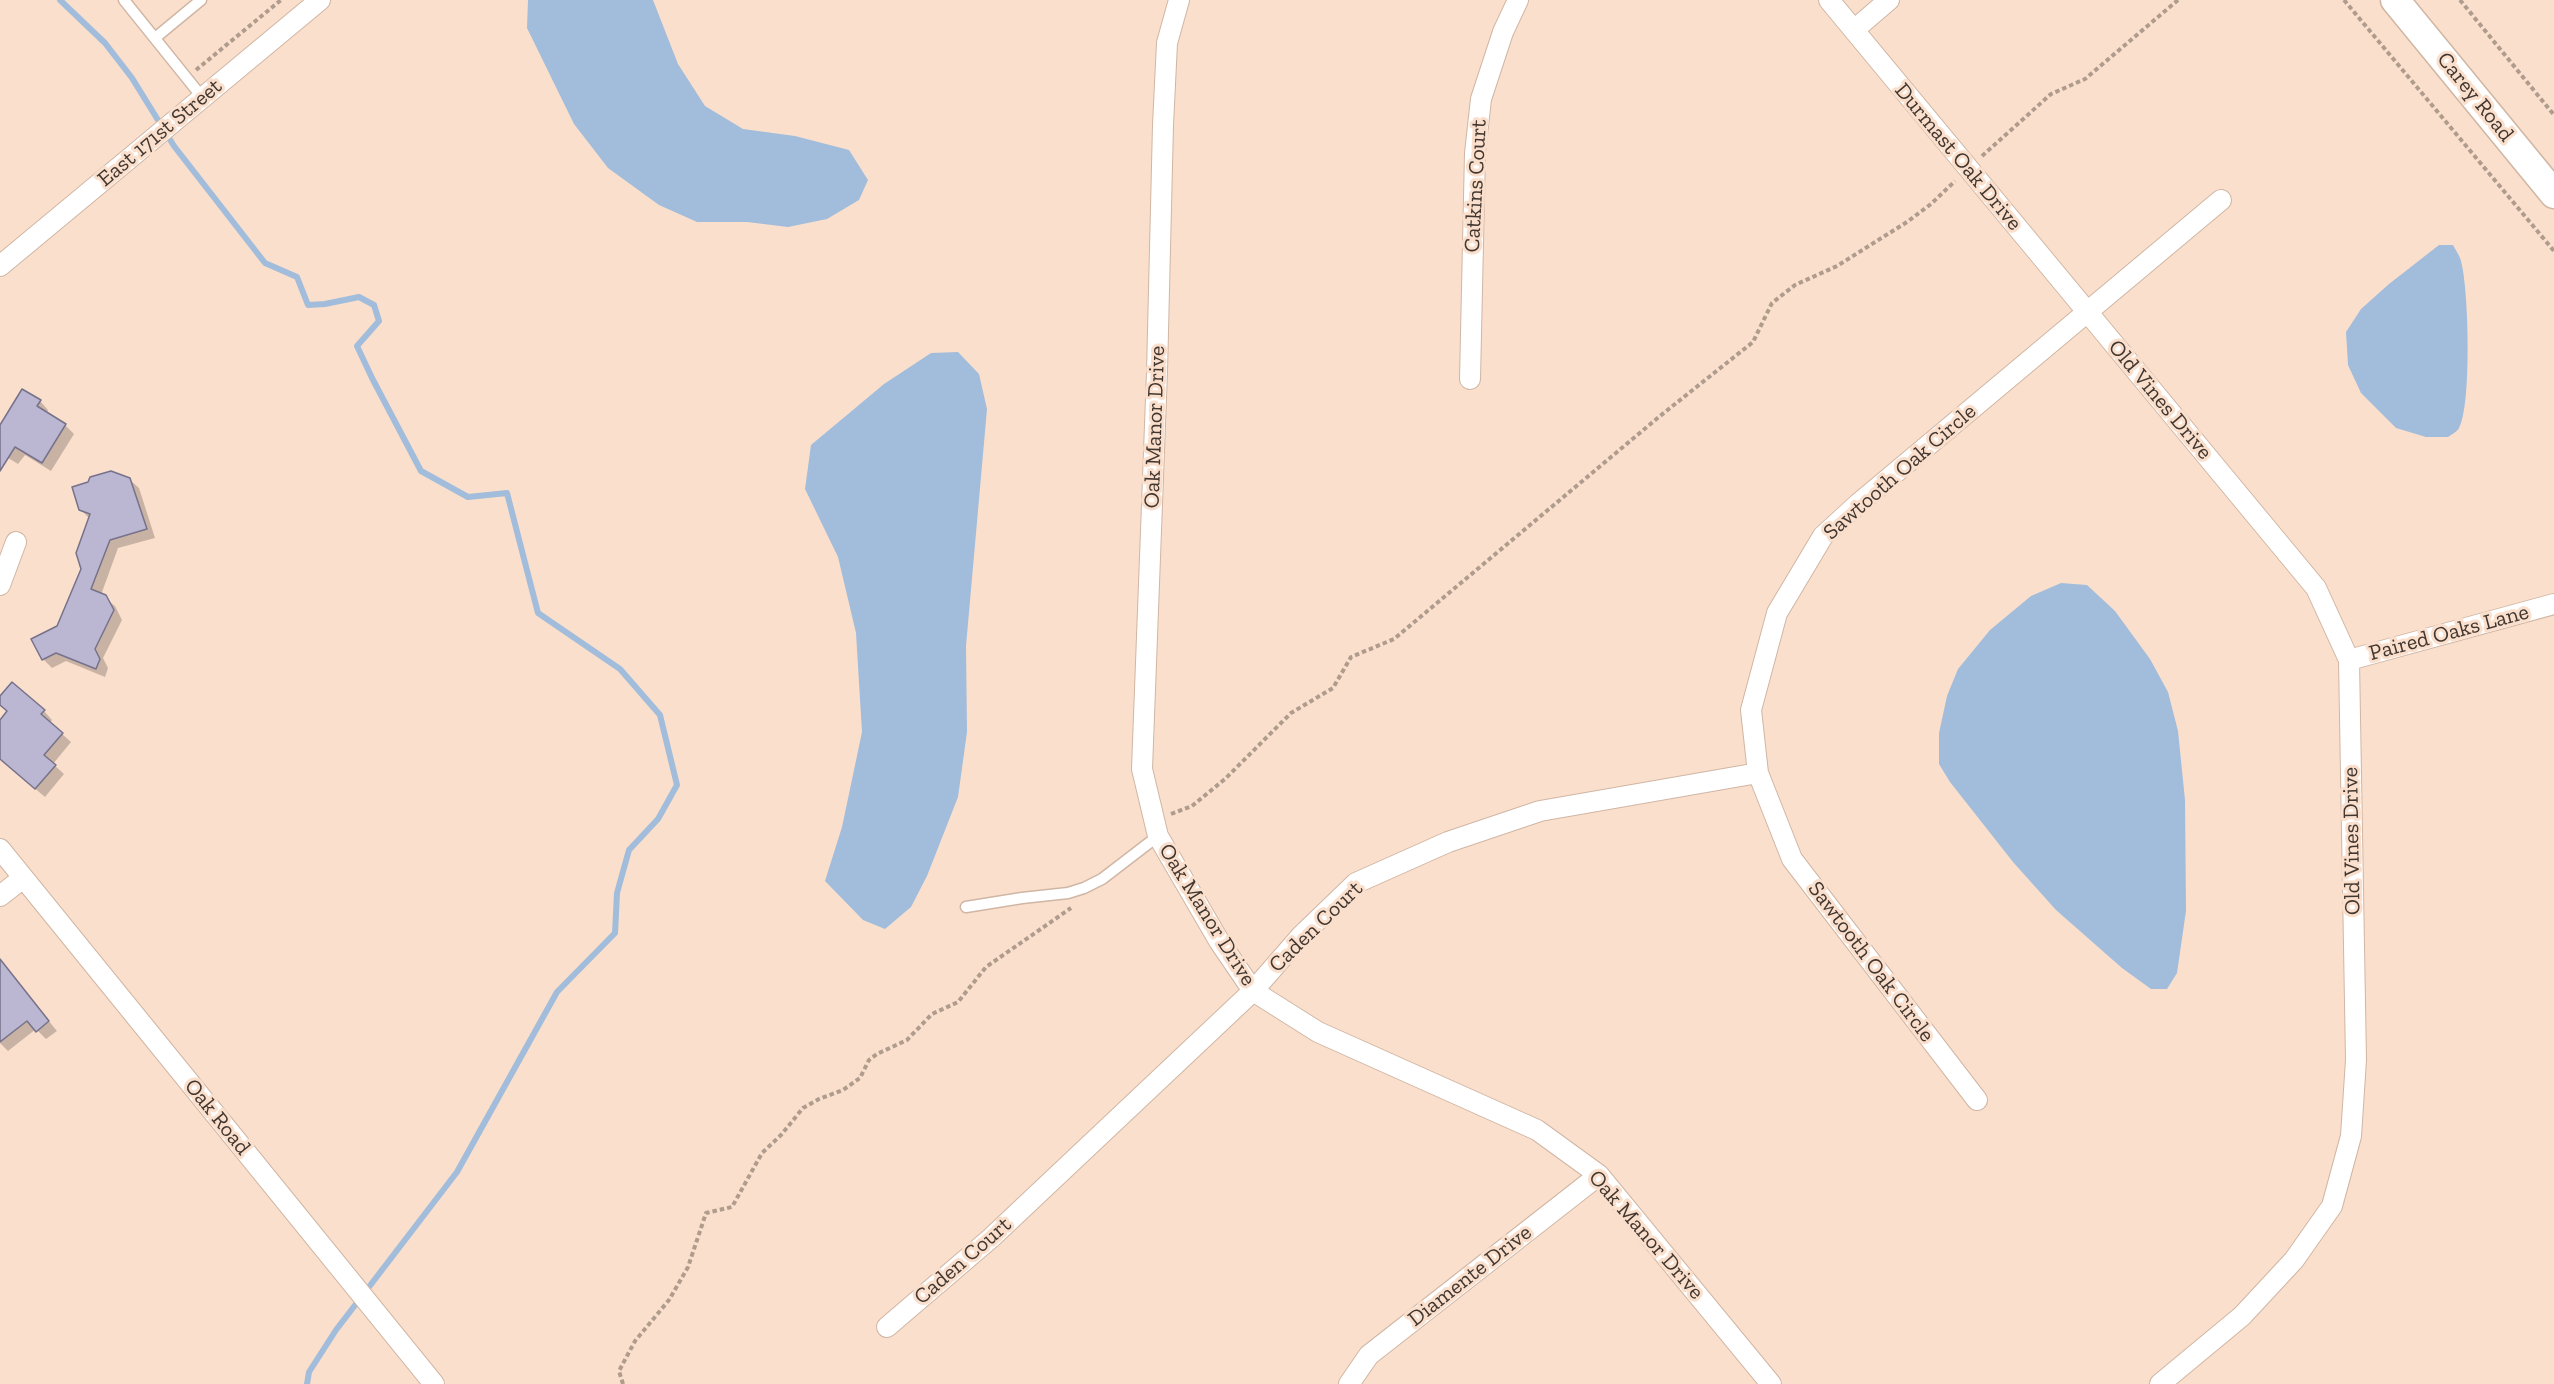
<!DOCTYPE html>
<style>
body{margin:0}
canvas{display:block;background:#fadfcc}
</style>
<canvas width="2554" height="1384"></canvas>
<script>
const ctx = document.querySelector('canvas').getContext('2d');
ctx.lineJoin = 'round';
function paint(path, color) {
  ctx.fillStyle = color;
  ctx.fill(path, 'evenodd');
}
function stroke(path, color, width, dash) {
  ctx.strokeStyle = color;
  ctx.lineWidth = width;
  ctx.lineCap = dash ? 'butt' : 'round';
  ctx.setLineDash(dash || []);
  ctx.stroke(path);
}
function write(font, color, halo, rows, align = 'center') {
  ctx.font = font + ' "Zilla Slab",serif';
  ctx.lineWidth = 6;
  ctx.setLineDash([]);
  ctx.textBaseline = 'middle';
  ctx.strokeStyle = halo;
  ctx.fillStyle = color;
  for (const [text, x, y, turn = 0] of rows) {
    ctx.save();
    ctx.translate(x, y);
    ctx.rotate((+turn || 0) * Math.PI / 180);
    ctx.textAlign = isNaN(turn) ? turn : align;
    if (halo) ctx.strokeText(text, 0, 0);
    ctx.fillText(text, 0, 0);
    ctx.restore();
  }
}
const water = new Path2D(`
 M528,0H653L678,64L705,106L743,129L795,136L849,150L868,180L859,200L827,219L788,227L747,222H697L659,205L608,168L574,124L527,28Z
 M2439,245H2453C2455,249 2458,253 2460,258C2469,282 2472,407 2459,428C2457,432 2451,435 2448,437H2426L2396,428L2361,393L2348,365L2346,332L2361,309L2389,284Z
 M958,352L979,374L987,409L966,646L967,732L958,797L927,876L911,907L885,929L863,920L825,881L842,827L862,732L856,633L838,557L805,489L811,445L884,384L931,353Z
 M2061,583L2087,585L2115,611L2150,659L2168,692L2178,731L2185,800L2186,911L2177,973L2167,989H2151L2122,968L2056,910L2013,862L1950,782L1939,764V733L1947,696L1958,669L1990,630L2031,596Z`);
const shadow = new Path2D(`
 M40,401L48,410L46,414L65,425L74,434L51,471L25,455L18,464L0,453V428Z
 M129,479L139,488L155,538L118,548L101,595L115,606L122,620L103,658L108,668L105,677L66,661L52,668L43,659L83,569L90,519L80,509Z
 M0,698L44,711L52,720L50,723L71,742L53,764L64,774L45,797L0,759V722L9,712L0,703Z
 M1,963L57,1031L46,1039L36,1029L8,1051L0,1043Z`);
const stream = new Path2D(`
 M60,0L105,43L132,78L174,146L265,263L297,277L308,305L325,304L359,297L374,305L379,321L357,346L372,378L421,471L468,497L507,493L538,613L620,669L660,715L677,785L658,819L629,850L617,893L615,933L557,992L457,1172L336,1330L309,1372L307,1384`);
const building = new Path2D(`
 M22,389L41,400L37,406L66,424L42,463L15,447L0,471V425Z
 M111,471L130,478L147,529L110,540L91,589L106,595L114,610L95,649L100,659L96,669L56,653L42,660L31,639L57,626L81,569L76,553L90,514L79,510L72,487L88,482L90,477Z
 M12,682L45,710L41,714L63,733L44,755L56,765L35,789L0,759V720L7,711L0,705V696Z
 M0,959L49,1021L36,1032L27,1021L0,1042Z`);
const path = new Path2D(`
 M2344,0L2554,251
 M2460,0L2554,115
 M196,70L281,0
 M1982,156L2051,94L2085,79L2178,0
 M1171,814L1192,806L1225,779L1291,713L1333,688L1351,657L1394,639L1660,416L1753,342L1772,303L1795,285L1837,266L1907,222L1931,204L1955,181
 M623,1384L619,1371L635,1341L669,1300L688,1267L706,1213L732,1207L762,1153L781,1135L803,1108L819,1099L843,1090L860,1078L869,1060L877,1054L907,1040L932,1014L958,1002L986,967L1071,908`);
const lane = new Path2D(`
 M124,0L202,97
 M155,38L201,0
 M966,907L1022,898L1068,893L1084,888L1102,879L1158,836`);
const street = new Path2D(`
 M1179,0L1167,43L1163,125L1157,372L1142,769L1158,836L1219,941L1253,991L1318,1032L1537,1130L1599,1175L1771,1384
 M1829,0L2316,588L2349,660L2356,1060L2351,1136L2332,1206L2294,1260L2242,1316L2160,1384
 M1854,30L1889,0
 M0,266L320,0
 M1470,379L1475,153L1481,99L1503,32L1518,0
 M0,585L16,542
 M2349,660L2554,604
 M0,849L434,1384
 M0,896L23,878
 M1977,1100L1792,859L1758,773L1751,710L1777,613L1823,536L1858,504L2221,200
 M887,1327L991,1238L1253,991L1301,936L1356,883L1448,842L1540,811L1758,773
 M1349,1384L1369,1355L1599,1175`);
const secondary = new Path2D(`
 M2395,0L2554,194`);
const streetNames = [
 ["Carey Road",2475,97,51],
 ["East 171st Street",160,133,-40],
 ["Durmast Oak Drive",1958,157,50],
 ["Catkins Court",1476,186,-87],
 ["Old Vines Drive",2160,400,50],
 ["Oak Manor Drive",1155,427,-88],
 ["Sawtooth Oak Circle",1900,472,-41],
 ["Paired Oaks Lane",2449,633,-15],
 ["Old Vines Drive",2352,841,-91],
 ["Oak Manor Drive",1207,915,58],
 ["Caden Court",1316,927,-44],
 ["Sawtooth Oak Circle",1871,962,53],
 ["Oak Road",217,1117,51],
 ["Oak Manor Drive",1646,1235,49],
 ["Caden Court",963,1261,-41],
 ["Diamente Drive",1470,1276,-38]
];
paint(water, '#a2bddb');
paint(shadow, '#0003');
stroke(stream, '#a2bddb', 6);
paint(building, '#bbb6d1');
stroke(building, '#77728b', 1.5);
stroke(lane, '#d0b6a4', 13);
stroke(street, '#d0b6a4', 22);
stroke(secondary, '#d0b6a4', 31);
stroke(path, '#b09c8d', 4, [4.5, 3]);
stroke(lane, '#fff', 10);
stroke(street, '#fff', 20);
stroke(secondary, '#fff', 28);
write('22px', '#423730', '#fadfcc', streetNames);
</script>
